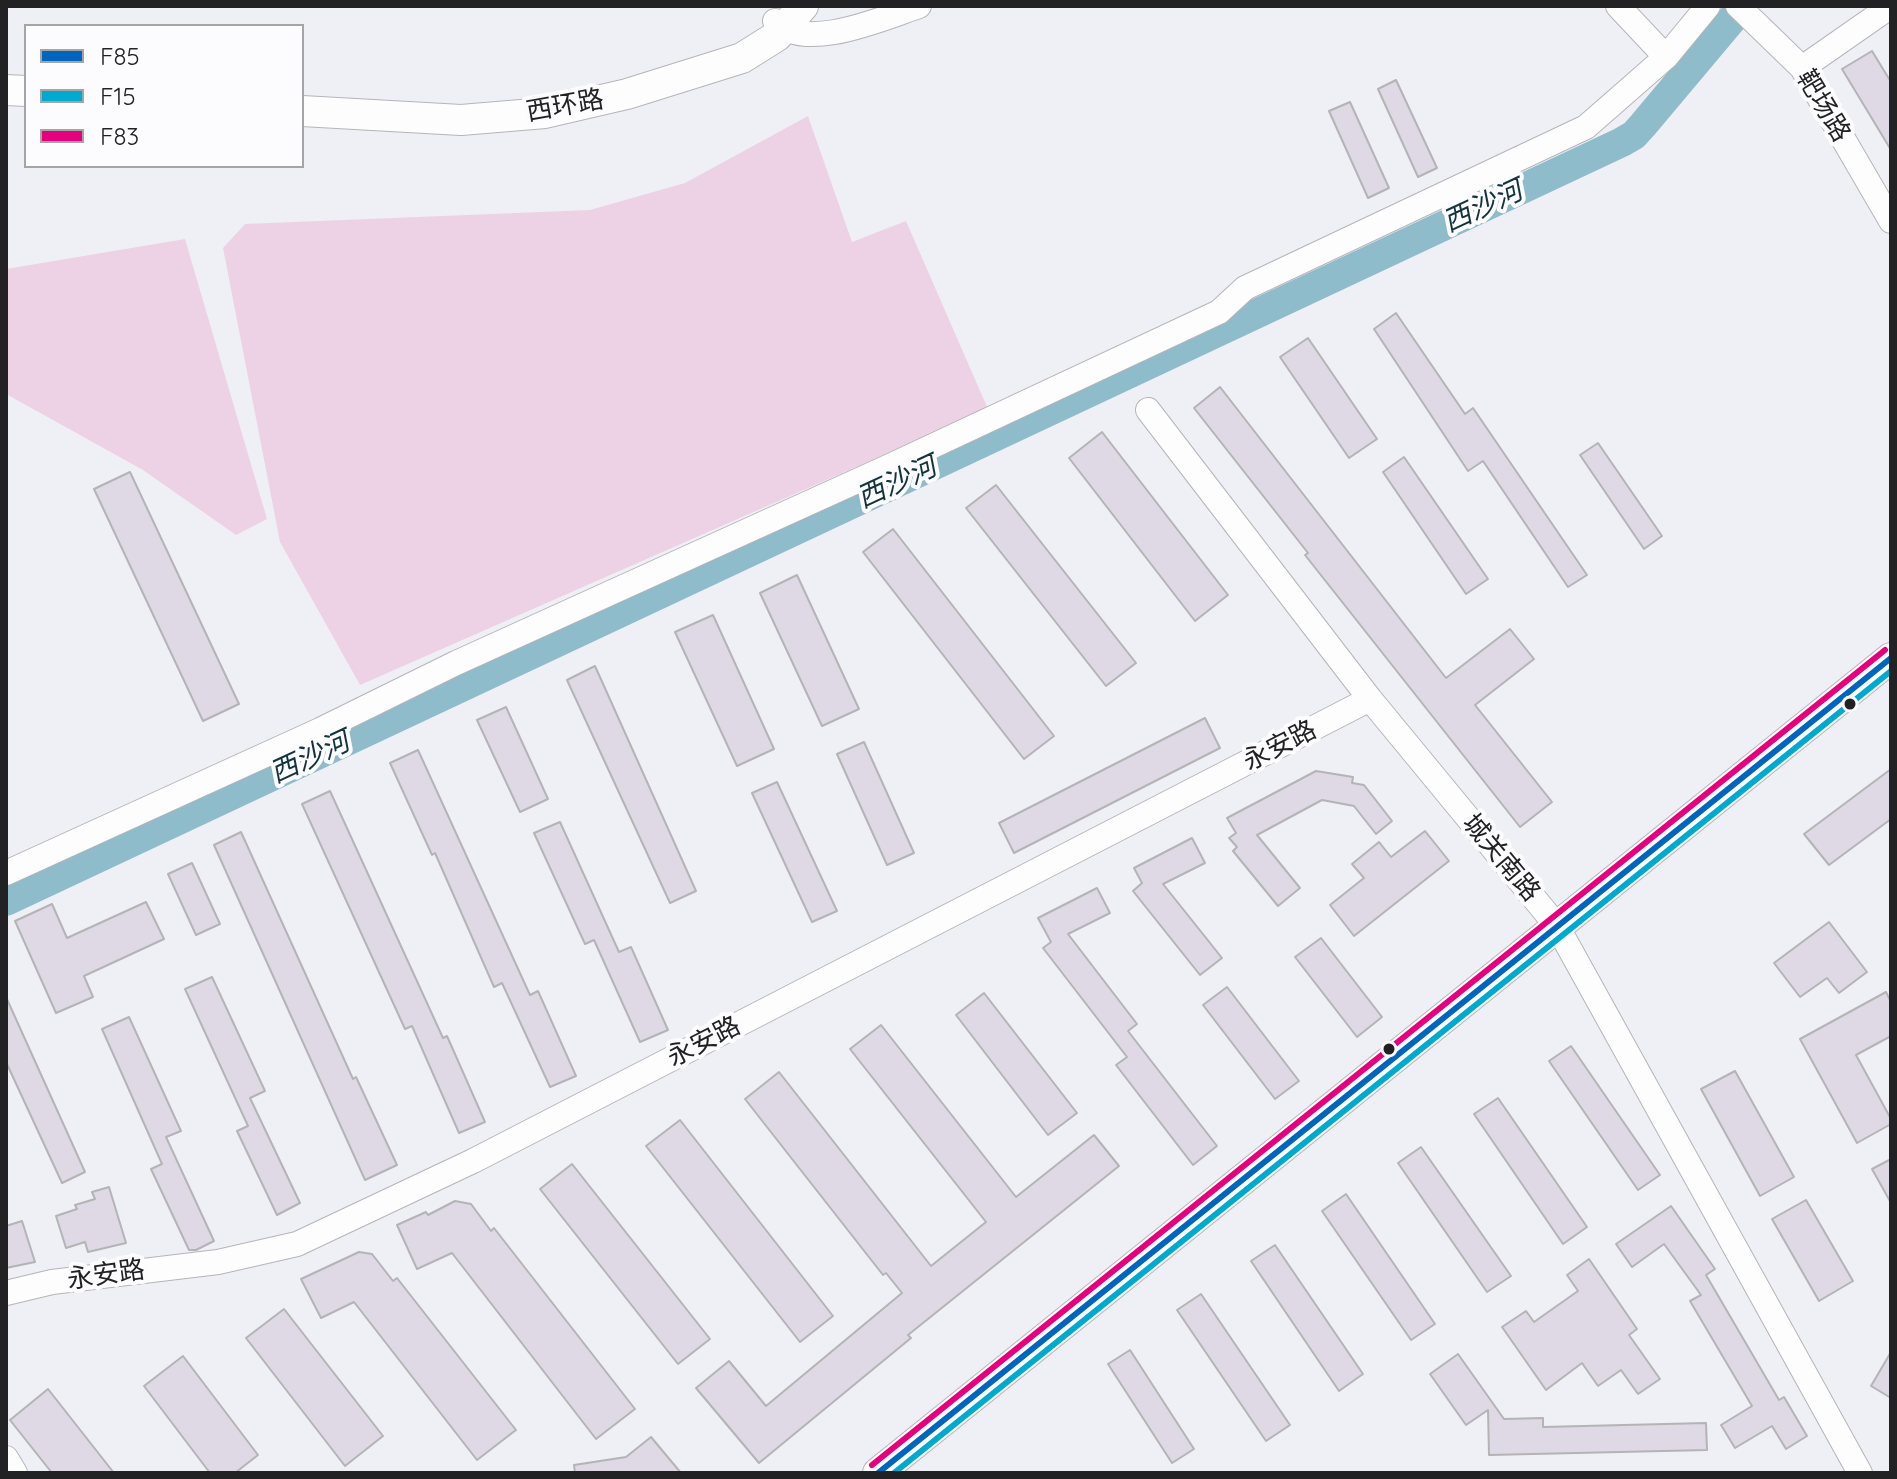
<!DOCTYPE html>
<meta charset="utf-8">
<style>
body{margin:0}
#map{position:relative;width:1897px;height:1479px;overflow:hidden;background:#eff0f5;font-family:Quicksand,sans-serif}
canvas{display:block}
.frame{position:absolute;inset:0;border:8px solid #222225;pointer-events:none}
.legend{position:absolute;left:24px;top:24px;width:280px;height:144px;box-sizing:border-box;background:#fcfcfe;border:2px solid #a5a5a7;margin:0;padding:10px 14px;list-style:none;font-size:24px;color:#222225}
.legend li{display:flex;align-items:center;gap:16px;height:40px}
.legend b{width:40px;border:2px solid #a5a5a7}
</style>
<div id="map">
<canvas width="1897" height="1479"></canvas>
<div class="frame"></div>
<ul class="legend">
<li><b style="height:10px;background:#0065bd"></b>F85</li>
<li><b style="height:10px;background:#00a9ce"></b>F15</li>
<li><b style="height:10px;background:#e5007d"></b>F83</li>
</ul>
</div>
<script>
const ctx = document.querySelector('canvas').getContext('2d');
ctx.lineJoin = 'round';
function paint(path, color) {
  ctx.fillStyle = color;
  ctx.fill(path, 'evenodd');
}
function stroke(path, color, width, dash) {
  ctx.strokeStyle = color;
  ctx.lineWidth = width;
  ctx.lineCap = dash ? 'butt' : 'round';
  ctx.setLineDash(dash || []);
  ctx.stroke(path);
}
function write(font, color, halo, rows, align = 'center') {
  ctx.font = font + ' Quicksand,"Noto Sans SC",sans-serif';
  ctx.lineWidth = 8;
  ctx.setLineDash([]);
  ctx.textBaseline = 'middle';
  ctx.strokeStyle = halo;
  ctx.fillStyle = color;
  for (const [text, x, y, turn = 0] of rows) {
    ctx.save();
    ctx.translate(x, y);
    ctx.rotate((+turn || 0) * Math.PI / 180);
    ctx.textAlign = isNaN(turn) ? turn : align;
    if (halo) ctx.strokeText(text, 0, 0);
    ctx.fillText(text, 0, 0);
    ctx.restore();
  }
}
const green = new Path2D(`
 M808,116L852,242L906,221L988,409L360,685L280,542L223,248L245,224L590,210L685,183Z
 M185,239L267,519L236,535L143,470L6,394V269Z`);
const river = new Path2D(`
 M6,901L1622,142L1634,135L1643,125L1743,6`);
const building = new Path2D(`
 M1872,51L1891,82V150L1842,69Z
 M1396,80L1437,168L1418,177L1378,89Z
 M1350,102L1389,188L1368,198L1329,111Z
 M1396,313L1465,414L1473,408L1587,575L1568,587L1483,461L1468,471L1374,329Z
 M1308,338L1377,439L1349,458L1280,357Z
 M1220,387L1446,678L1510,629L1534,659L1475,705L1552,802L1520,827L1305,555L1308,553L1194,408Z
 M1102,432L1228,595L1195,621L1069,458Z
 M1598,443L1662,536L1644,549L1580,455Z
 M1404,457L1488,579L1466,594L1383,472Z
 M130,472L239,704L203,721L94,489Z
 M996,485L1136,663L1106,686L966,508Z
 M893,529L1054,736L1024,759L863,552Z
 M797,575L859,709L822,726L760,593Z
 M713,615L774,749L737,766L675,632Z
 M595,666L696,891L670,903L567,680Z
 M506,707L548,799L520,812L477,720Z
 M1205,718L1220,748L1014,853L999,823Z
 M864,742L914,853L887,865L837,754Z
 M418,750L530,995L538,991L576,1076L550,1087L502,983L494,987L435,853L432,855L390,763Z
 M1891,769V819L1829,865L1804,834Z
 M1316,771L1353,777L1352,783L1364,785L1392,821L1376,834L1354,806L1322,800L1257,835L1300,888L1278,906L1233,851L1237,847L1229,838L1236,833L1227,818Z
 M777,782L837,911L812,922L752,793Z
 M330,791L443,1038L447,1036L485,1122L459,1133L412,1026L405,1029L302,804Z
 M560,822L619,952L631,947L668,1030L640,1042L594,940L585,944L534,833Z
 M1425,831L1449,861L1354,936L1330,905L1364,878L1352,864L1379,842L1391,857Z
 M241,832L353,1079L356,1077L397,1165L365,1180L214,845Z
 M1192,838L1205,863L1163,884L1222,958L1200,975L1133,891L1142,883L1134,868Z
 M192,863L220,924L196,935L168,874Z
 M1097,888L1110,913L1068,934L1137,1024L1128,1031L1217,1146L1193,1165L1116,1065L1127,1057L1043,948L1051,942L1038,918Z
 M146,902L164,939L84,976L93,997L56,1013L15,921L52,904L67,938Z
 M1829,922L1867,972L1839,993L1827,978L1800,997L1774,963Z
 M1321,938L1382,1017L1357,1037L1295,957Z
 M212,977L265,1091L250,1098L300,1203L277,1215L237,1131L248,1126L185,989Z
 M1227,987L1299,1081L1275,1099L1203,1005Z
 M1886,992L1891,1002V1036L1856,1055L1891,1119V1124L1857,1143L1800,1039Z
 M984,993L1077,1113L1048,1135L956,1015Z
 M6,997L85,1172L62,1183L6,1062Z
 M129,1017L181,1131L166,1137L214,1241L196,1250H189L151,1169L162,1164L102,1029Z
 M881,1025L1016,1197L1094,1135L1119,1166L908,1335L911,1338L759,1463L696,1388L729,1361L766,1406L902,1293L886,1273L883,1275L745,1099L779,1072L931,1266L986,1222L850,1049Z
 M1571,1046L1660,1175L1638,1190L1549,1061Z
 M1735,1071L1794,1177L1760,1196L1701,1089Z
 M1498,1098L1587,1227L1563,1244L1474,1114Z
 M680,1120L833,1316L800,1342L646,1146Z
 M1421,1147L1511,1276L1487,1292L1398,1163Z
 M1891,1159V1203L1872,1169Z
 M572,1164L710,1339L678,1364L540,1189Z
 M109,1187L126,1243L88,1252L85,1242L66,1248L56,1216L77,1209L75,1205L95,1199L92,1192Z
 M1346,1194L1435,1324L1411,1340L1322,1211Z
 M1806,1200L1853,1281L1819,1301L1772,1219Z
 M455,1201L471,1204L491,1231L494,1228L635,1409L596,1439L452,1253L417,1269L397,1225L426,1212L428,1215Z
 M1671,1206L1715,1269L1706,1275L1779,1400L1784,1397L1807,1436L1786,1449L1772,1426L1735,1448L1721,1425L1752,1406L1690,1301L1701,1295L1664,1244L1632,1267L1616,1244Z
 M22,1221L35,1262L6,1268V1226Z
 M1275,1245L1363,1374L1339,1391L1251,1261Z
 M359,1252L372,1254L393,1281L397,1278L516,1430L477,1460L354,1302L321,1318L301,1279Z
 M1589,1259L1637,1329L1629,1335L1660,1379L1638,1394L1621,1370L1598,1386L1582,1363L1546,1390L1502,1327L1526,1311L1534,1322L1578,1291L1567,1275Z
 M1201,1294L1290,1425L1266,1441L1177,1310Z
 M284,1309L383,1436L345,1466L246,1338Z
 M1130,1350L1194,1449L1172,1463L1108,1364Z
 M1891,1352V1398L1871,1386Z
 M1458,1354L1504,1419L1543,1418V1427L1706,1423L1707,1450L1489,1455L1488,1410L1466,1425L1430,1374Z
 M183,1356L258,1455L235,1473H210L144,1386Z
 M48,1389L114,1473H52L10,1420Z
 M651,1437L681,1473H575L574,1465L626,1457Z`);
const minor = new Path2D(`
 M1618,6L1666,57L1708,6
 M1738,6L1802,68L1891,221
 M775,21C805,53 883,18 919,6
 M1802,68L1891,6
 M1148,410L1370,699L1557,926L1860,1473
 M6,873L320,730L456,663L890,466L1219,312L1245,288L1586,127L1666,57
 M6,1293L52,1282L218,1262L297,1244L473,1161L1370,699
 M6,1458L15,1473`);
const major = new Path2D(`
 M6,90L26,91
 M302,111L461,120L545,113L627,94L742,58L777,36L803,6
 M878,1473L1891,658`);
const bus1 = new Path2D(`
 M878,1473L1891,658`);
const bus2 = new Path2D(`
 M894,1473L1891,671`);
const bus3 = new Path2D(`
 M872,1465L1885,650`);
const markers = [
 [1850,704,7,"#222225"],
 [1389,1049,7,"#222225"]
];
const streetNames = [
 ["西环路",565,106,-10],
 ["靶场路",1823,106,59],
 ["永安路",1280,746,-27],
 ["城关南路",1501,858,50],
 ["永安路",704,1042,-27],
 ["永安路",106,1275,-8]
];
const waterNames = [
 ["西沙河",1483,207,-25],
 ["西沙河",897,483,-25],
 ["西沙河",310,758,-25]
];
paint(green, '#edd2e5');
stroke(river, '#8ebccb', 30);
paint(building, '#ded9e4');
stroke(building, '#b4b4b7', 2);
stroke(minor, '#b5b5b9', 26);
stroke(major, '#b5b5b9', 32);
stroke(minor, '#fdfdfe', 24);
stroke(major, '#fdfdfe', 30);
stroke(bus1, '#0065bd', 6);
stroke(bus2, '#00a9ce', 6);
stroke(bus3, '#e5007d', 6);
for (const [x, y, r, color] of markers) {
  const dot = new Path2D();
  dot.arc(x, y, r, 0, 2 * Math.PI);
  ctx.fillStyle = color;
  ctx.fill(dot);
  stroke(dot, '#fcfcfe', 3);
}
write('26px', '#222225', '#fcfcfe', streetNames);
write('italic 28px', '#13333d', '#fcfcfe', waterNames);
</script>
